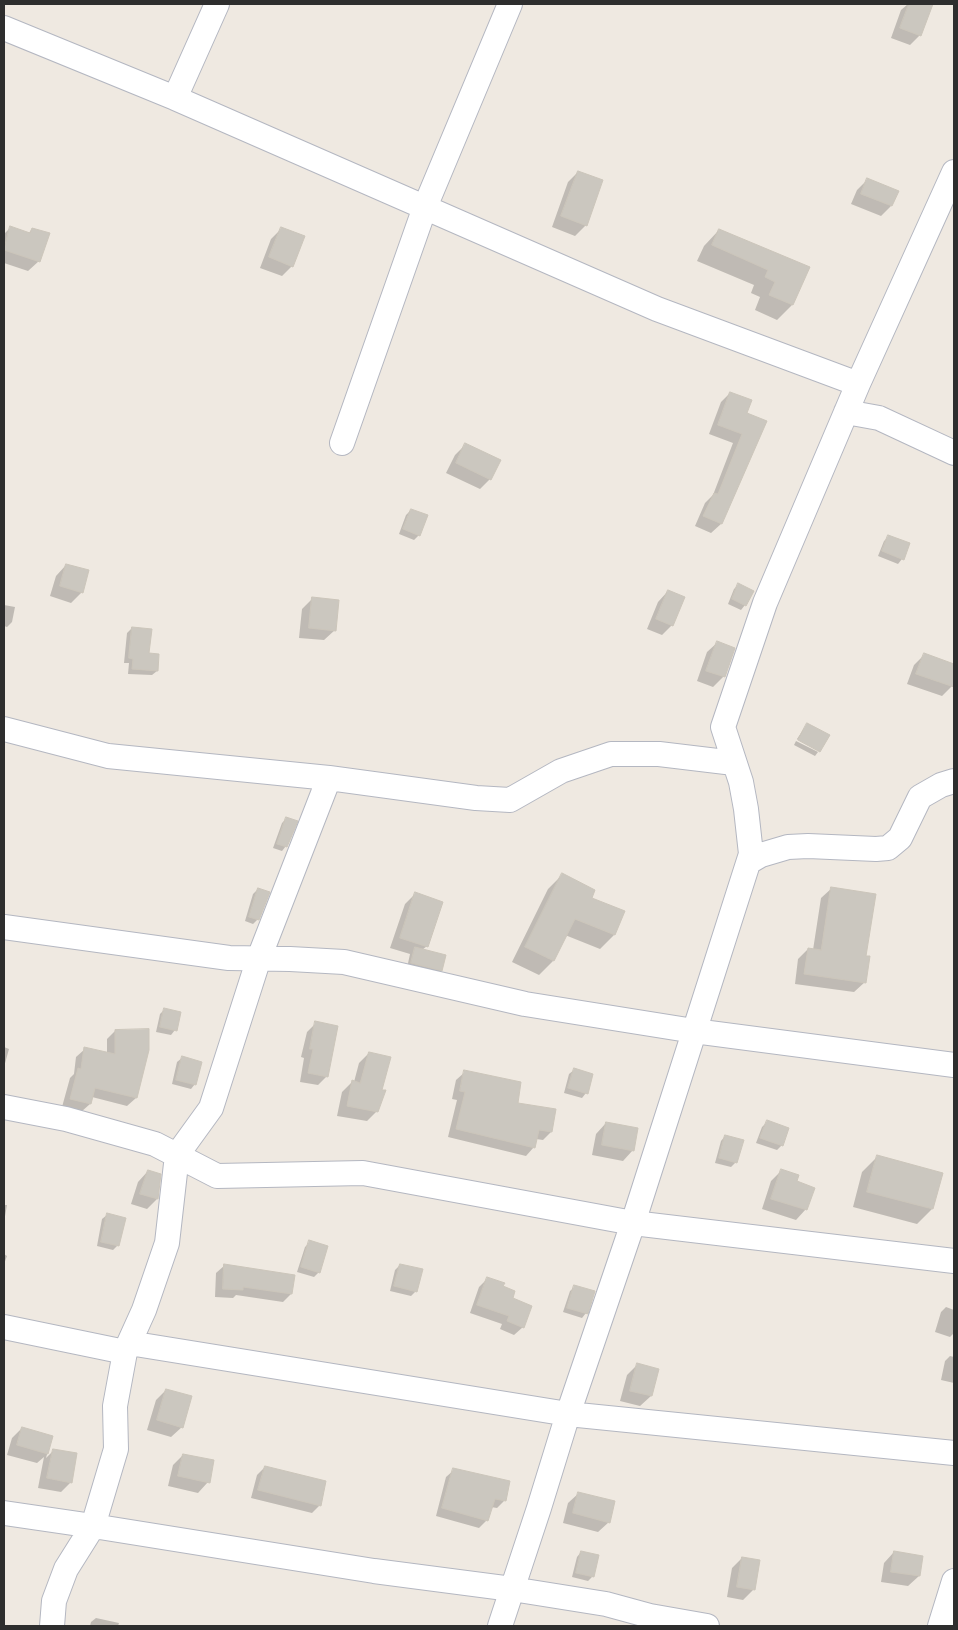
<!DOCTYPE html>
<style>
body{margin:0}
#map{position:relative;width:958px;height:1630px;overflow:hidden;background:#efe9e1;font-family:Helvetica,sans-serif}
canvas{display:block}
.frame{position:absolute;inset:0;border:5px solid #2e2e2e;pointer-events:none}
</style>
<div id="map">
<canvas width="958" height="1630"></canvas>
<div class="frame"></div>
</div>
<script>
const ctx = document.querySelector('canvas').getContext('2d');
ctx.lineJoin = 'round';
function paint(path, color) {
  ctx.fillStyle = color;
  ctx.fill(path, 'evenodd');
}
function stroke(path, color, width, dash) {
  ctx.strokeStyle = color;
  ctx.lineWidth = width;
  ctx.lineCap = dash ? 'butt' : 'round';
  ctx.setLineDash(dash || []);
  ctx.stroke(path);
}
const shadow = new Path2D(`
 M908,4H921L930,7L920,35L910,45L891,38L901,10Z
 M578,172L586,225L575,236L552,227L568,182Z
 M867,180L891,206L881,216L851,204L857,190Z
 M10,228L28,234L32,229L39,261L28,271L4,263V234Z
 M282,228L292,266L282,276L260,268L271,239Z
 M719,230L808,268L792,305L777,320L755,310L760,297L751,293L754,285L697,261L704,246Z
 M730,393L746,414L766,421L721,524L711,533L695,526L705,503L713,495L733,443L709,434L721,402Z
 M465,445L490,479L480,489L446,473L455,455Z
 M411,510L419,535L414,540L399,534L406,515Z
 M889,536L902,559L898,564L878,556L884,541Z
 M66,565L82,592L71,603L50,596L56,576Z
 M739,584L745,605L741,610L728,604L734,589Z
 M668,591L672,625L662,635L647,629L658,602Z
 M312,599L335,630L324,640L299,638L302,609Z
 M4,605L15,607L12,622L7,627L4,626Z
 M132,628L157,671L152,675L128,674L129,663H124L127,633Z
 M718,642L724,676L713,687L697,681L707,652Z
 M924,655L954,665V680L952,686L942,696L907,684L914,665Z
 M807,724L820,750L797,739Z
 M796,741L818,752L815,756L794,745Z
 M286,819V846L282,851L273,848L282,823Z
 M562,875L590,898L623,912L614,935L600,949L565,935L553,961L539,975L512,962L548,889Z
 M832,888L865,957V982L854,992L795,984L798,959L808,949L813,950L821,898Z
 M258,889V919L253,924L245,921L253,894Z
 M415,894L427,946L422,950L441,970L436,975L407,968L410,954L390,948L405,904Z
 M164,1010L175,1030L171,1035L156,1032L160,1014Z
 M316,1023L327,1076L318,1085L300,1082L304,1058L301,1057L307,1032Z
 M115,1031L136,1098L127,1106L92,1097L90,1104L81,1112L62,1107L70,1078L74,1074L76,1057L85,1049L107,1053V1039Z
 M4,1047L9,1049L4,1067Z
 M369,1053L377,1111L367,1121L337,1116L342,1092L352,1082H354L359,1063Z
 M182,1058L195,1084L191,1089L172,1084L177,1062Z
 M574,1070L586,1093L582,1098L564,1093L569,1074Z
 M465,1072L517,1104L551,1132L543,1140L536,1139L534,1147L526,1156L448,1137L457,1100L452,1099L456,1080Z
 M767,1122L782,1145L777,1150L756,1143L762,1127Z
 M606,1123L633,1150L623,1161L592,1155L596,1134Z
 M725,1136L736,1162L731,1167L715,1163L721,1141Z
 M877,1157L932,1209L917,1224L853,1207L862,1172Z
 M148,1171L160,1175L157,1199L147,1209L131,1204L138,1182Z
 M781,1171L795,1182L806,1209L796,1220L762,1209L771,1181Z
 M4,1205H7L4,1222Z
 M107,1215L118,1245L113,1250L97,1246L102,1219Z
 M310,1242L319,1272L314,1277L297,1272L305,1247Z
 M4,1254L7,1256L4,1264Z
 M225,1265L291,1294L283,1302L236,1295L233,1298L215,1297L216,1273Z
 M400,1265L416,1291L411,1296L390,1291L395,1270Z
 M488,1278L502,1287L511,1299L523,1327L514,1335L500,1329L502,1324L470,1313L479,1287Z
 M575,1287L586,1313L582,1318L563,1312L570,1291Z
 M946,1307L954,1310V1333L950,1337L935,1332L941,1312Z
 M950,1356L954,1357V1383L941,1380L945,1361Z
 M638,1364L651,1396L640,1406L620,1401L627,1375Z
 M166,1390L182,1427L171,1437L147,1430L156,1400Z
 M22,1428L52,1437L46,1458L53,1451L71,1482L61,1492L38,1488L44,1457L37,1463L7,1455L12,1438Z
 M183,1455L208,1482L198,1493L168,1486L173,1465Z
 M265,1467L320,1505L312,1513L251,1498L257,1475Z
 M454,1470L509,1482L504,1501L497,1508L491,1507L487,1520L479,1528L436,1516L446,1477Z
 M579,1493L609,1522L598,1532L563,1523L568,1503Z
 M581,1552L593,1576L588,1581L572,1577L577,1557Z
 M894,1552L922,1557L919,1576L908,1586L881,1582L884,1563Z
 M742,1558L753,1590L743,1600L727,1597L732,1568Z
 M96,1618L119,1623L118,1626H90L91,1622Z`);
const building = new Path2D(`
 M909,4H933L921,36L900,28Z
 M578,171L603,180L587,226L561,216Z
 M867,178L899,191L892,206L861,194Z
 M10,226L30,233L32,228L50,233L40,262L4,250Z
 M281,227L305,236L293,267L269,257Z
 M719,229L810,267L793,305L769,295L775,282L765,277L768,270L712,245Z
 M730,392L752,400L747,413L767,421L722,524L703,516L714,493L718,494L742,434L718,425Z
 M465,443L501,460L491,480L456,463Z
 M411,509L428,515L420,536L403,529Z
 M888,535L910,543L904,560L882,551Z
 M66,564L89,570L83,593L60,586Z
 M738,583L754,591L746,606L732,599Z
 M668,590L685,597L673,626L656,619Z
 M312,597L339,600L336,631L309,628Z
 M132,627L152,629L149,653L159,654L158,671L132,669L133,659L129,658Z
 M717,641L735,648L725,677L706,671Z
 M924,653L954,664V687L916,674Z
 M807,723L830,735L820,752L798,740Z
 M286,817L298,821L287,847L277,844Z
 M562,873L595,890L592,898L625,911L615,935L575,919L554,961L525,947Z
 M831,887L876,894L866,956H870L866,983L804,974L808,948L821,950Z
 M258,888L270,892L259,920L249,917Z
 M415,892L443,902L428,947L400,938Z
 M415,947L446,955L442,971L411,963Z
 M164,1008L181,1012L177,1031L160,1027Z
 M315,1021L338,1026L328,1077L308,1073L313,1049H310Z
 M149,1029V1050L137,1098L95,1088L91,1104L70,1099L78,1068L81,1069L84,1047L115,1054V1030Z
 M369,1052L391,1057L382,1090H386L378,1112L347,1106L352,1080L360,1083Z
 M182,1056L202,1062L196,1085L176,1080Z
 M574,1068L593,1074L588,1094L568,1088Z
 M464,1070L521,1082L518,1103L556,1109L552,1132L539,1130L535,1148L456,1129L465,1092L460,1091Z
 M767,1120L789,1128L783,1146L760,1138Z
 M606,1122L638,1128L634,1151L602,1145Z
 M725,1135L744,1140L737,1163L719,1158Z
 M877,1155L943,1173L933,1209L867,1192Z
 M781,1169L799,1175L797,1181L815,1188L807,1210L771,1199Z
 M148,1170L161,1174L158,1199L140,1194Z
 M107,1213L126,1218L119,1246L101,1242Z
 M309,1240L328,1246L320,1273L301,1267Z
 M224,1264L295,1275L292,1294L243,1287V1290L223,1289Z
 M400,1264L423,1269L417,1292L394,1286Z
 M487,1277L505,1283L503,1286L515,1291L513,1298L532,1306L524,1328L507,1321L509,1316L477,1305Z
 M574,1285L595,1291L588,1314L567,1308Z
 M637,1363L659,1369L652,1396L630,1391Z
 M166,1389L192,1396L183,1428L157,1420Z
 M22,1427L53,1436L48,1454L17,1445Z
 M53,1449L77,1453L72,1483L47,1478Z
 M183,1454L214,1460L210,1483L178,1476Z
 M265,1466L326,1481L321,1506L258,1490Z
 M453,1468L510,1481L506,1501L495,1499L488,1521L442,1508Z
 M578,1492L615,1501L610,1523L573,1513Z
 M581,1551L599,1555L594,1577L576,1573Z
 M894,1551L923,1556L920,1576L891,1572Z
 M742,1557L760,1560L755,1590L737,1587Z`);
const minor = new Path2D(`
 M4,28L175,98L657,309L858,384
 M175,98L217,4
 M846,412L879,418L954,453
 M342,443L425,207L510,4
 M4,729L108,756L329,778L476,798L510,800L561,771L611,754H659L734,763
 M749,862L761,855L788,847L808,846L876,849L888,848L900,838L920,797L941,785L954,781
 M4,927L229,958L290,959L344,962L525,1004L694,1031L954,1065
 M4,1107L66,1119L155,1144L217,1176L363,1173L633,1223L954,1261
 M4,1327L125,1352
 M129,1343L568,1414L954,1453
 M4,1513L93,1526L374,1571L512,1589L606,1604L650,1616L707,1626
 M52,1626L54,1601L66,1569L93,1526L116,1449L115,1406L125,1352L144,1310L167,1243L177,1155L211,1108L259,958L329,778
 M500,1626L539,1508L568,1414L633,1223L751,854L746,809L741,782L723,727L765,603L858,384L954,172
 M940,1626L954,1581`);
paint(shadow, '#0003');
paint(building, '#cbc7bf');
stroke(building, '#cbc5ba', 1);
stroke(minor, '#b4b7c1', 26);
stroke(minor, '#fff', 24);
</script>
